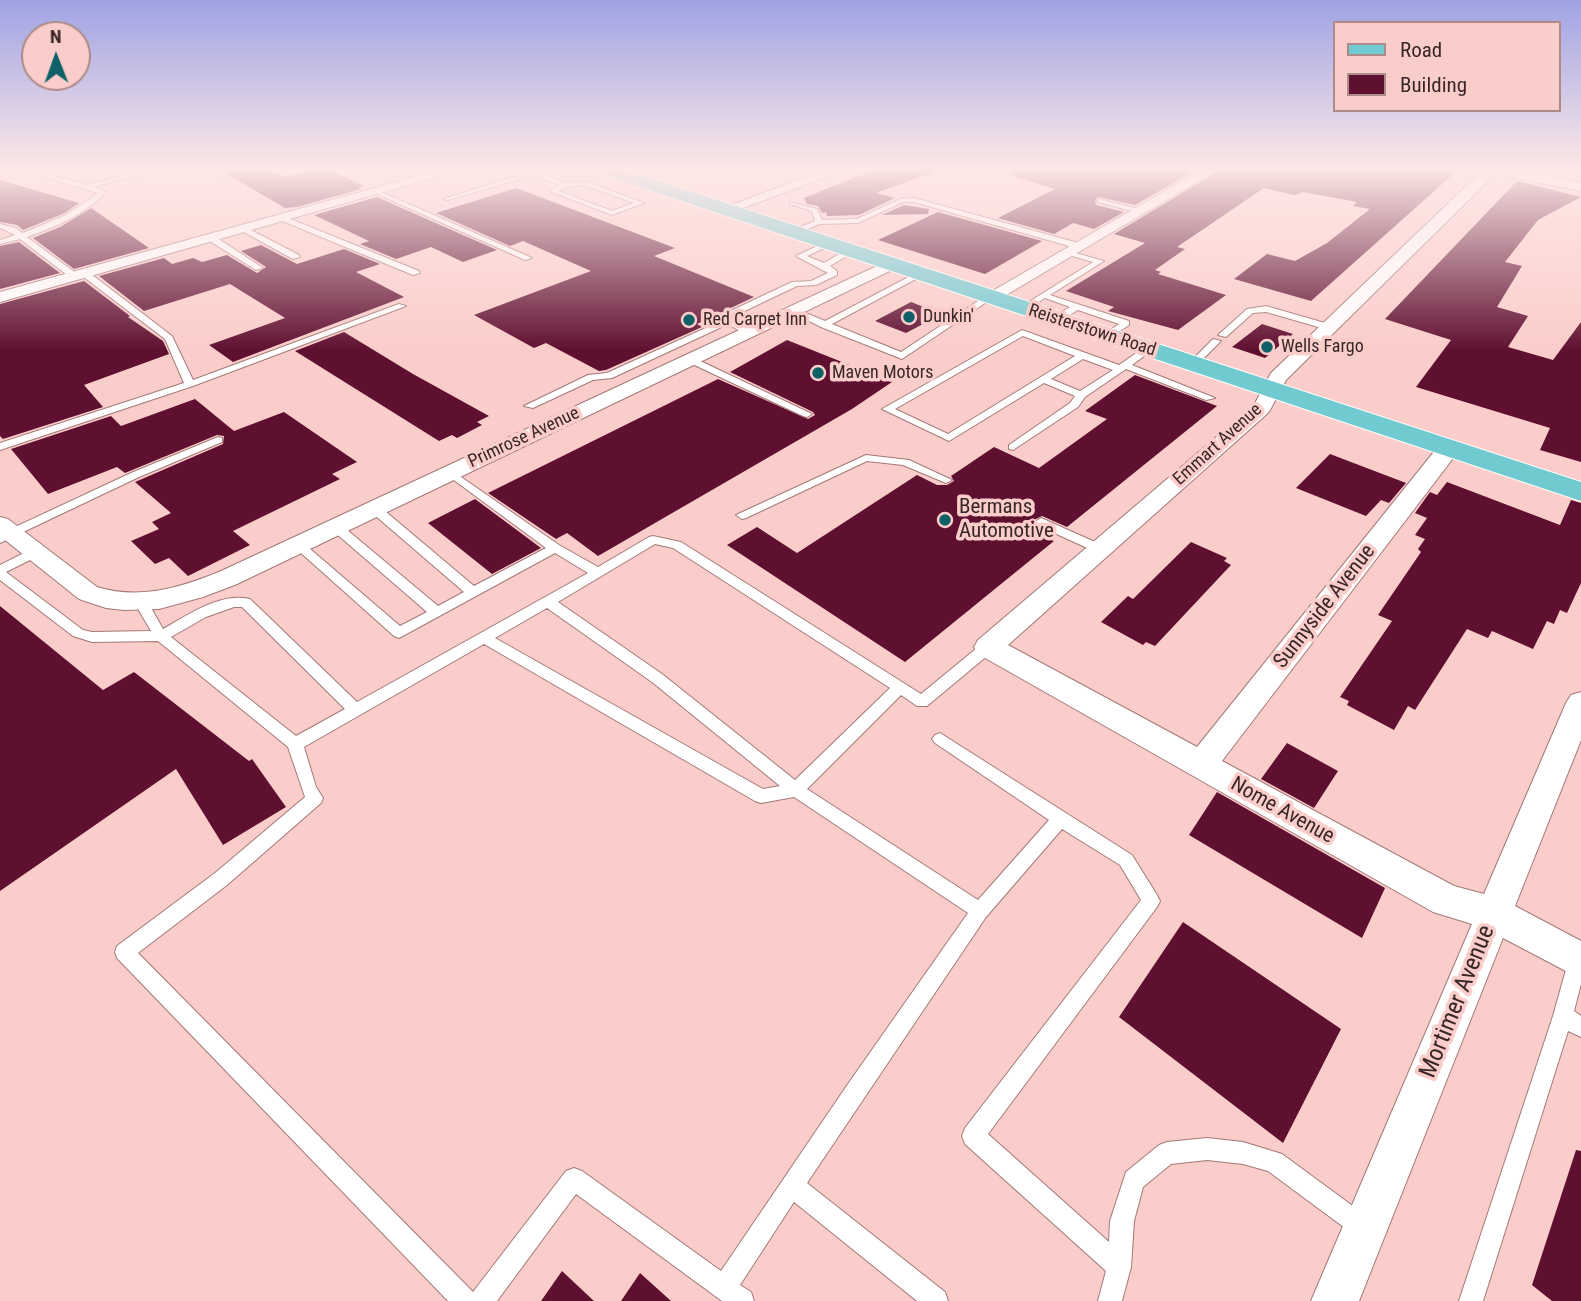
<!DOCTYPE html>
<style>
body{margin:0}
#map{position:relative;width:1581px;height:1301px;overflow:hidden;background:#fbcdca;font-family:"Roboto Condensed",sans-serif}
canvas{display:block}
.legend{position:absolute;left:1333px;top:21px;width:228px;height:91px;box-sizing:border-box;background:#fbcdca;border:2px solid #ad8b88;margin:0;padding:9px 12px;list-style:none;font-size:21px;color:#382726}
.legend li{display:flex;align-items:center;gap:14px;height:35px}
.legend b{width:35px;border:2px solid #ad8b88}
.north{position:absolute;left:21px;top:21px;width:70px;height:70px;box-sizing:border-box;background:#fbcdca;border:2px solid #ad8b88;border-radius:50%;rotate:359deg;font-size:19px;font-weight:700;line-height:28px;text-align:center;color:#382726}
.north::after{content:'';display:block;margin:auto;width:24px;height:32px;background:#106167;clip-path:polygon(50% 0,100% 100%,50% 72%,0 100%)}
</style>
<div id="map">
<canvas width="1581" height="1301"></canvas>
<ul class="legend">
<li><b style="height:9px;background:#71cad0"></b>Road</li>
<li><b style="height:19px;background:#5f0f30"></b>Building</li>
</ul>
<div class="north">N</div>
</div>
<script>
const ctx = document.querySelector('canvas').getContext('2d');
ctx.lineJoin = 'round';
function paint(path, color) {
  ctx.fillStyle = color;
  ctx.fill(path, 'evenodd');
}
function stroke(path, color, width, dash) {
  ctx.strokeStyle = color;
  ctx.lineWidth = width;
  ctx.lineCap = dash ? 'butt' : 'round';
  ctx.setLineDash(dash || []);
  ctx.stroke(path);
}
function write(font, color, halo, rows, align = 'center') {
  ctx.font = font + ' "Roboto Condensed",sans-serif';
  ctx.lineWidth = 7;
  ctx.setLineDash([]);
  ctx.textBaseline = 'middle';
  ctx.strokeStyle = halo;
  ctx.fillStyle = color;
  for (const [text, x, y, turn = 0] of rows) {
    ctx.save();
    ctx.translate(x, y);
    ctx.rotate((+turn || 0) * Math.PI / 180);
    ctx.textAlign = isNaN(turn) ? turn : align;
    if (halo) ctx.strokeText(text, 0, 0);
    ctx.fillText(text, 0, 0);
    ctx.restore();
  }
}
const building = new Path2D(`
 M218,169H268L285,177L314,169H327L364,186L358,187L361,189L297,207L285,208Z
 M876,169H933L934,172L876,193L895,198L859,215L827,216L826,212L822,213L818,206L807,204L804,198Z
 M1010,169H1198L1135,205L1098,197L1095,201L1096,205L1124,212L1094,229L1073,223L1054,234L998,218L1055,189L1009,175Z
 M1222,169H1459L1311,301L1234,279L1267,254L1295,261L1327,243L1370,209L1353,206L1357,202L1303,192L1294,195L1264,188L1177,247L1185,249L1155,270L1161,272L1158,274L1226,295L1178,330L1108,311L1114,307L1066,291L1145,243L1114,234Z
 M0,180L79,203L65,213L23,230L17,225L0,222Z
 M1517,181L1581,197L1538,220L1505,262L1522,266L1497,307L1528,316L1508,347L1553,360L1581,322V462L1540,450L1550,428L1416,387L1451,340L1385,319Z
 M516,188L675,248L654,256L754,297L697,324L702,327L606,370L599,371L546,343L534,348L474,315L591,271L523,241L510,246L436,213Z
 M377,197L497,250L463,262L431,247L396,259L360,244L369,241L314,215Z
 M904,205L929,209L928,214L882,215Z
 M91,208L149,248L74,269L33,238L60,227Z
 M938,212L1042,241L985,274L878,240Z
 M19,242L60,273L0,289V246Z
 M261,245L297,264L344,249L380,264L356,272L404,297L233,362L209,345L285,318L230,284L144,311L99,276L164,258L172,264L193,258L202,262L227,255L257,273L266,267L241,251Z
 M84,281L130,316L128,317L163,341L169,354L84,385L103,407L3,439L0,436V304Z
 M911,302L942,314L906,333L875,321Z
 M1262,324L1293,334L1265,358L1232,347Z
 M344,332L413,374L489,416L477,422L482,425L457,438L452,435L439,441L295,351Z
 M787,340L892,382L852,409L598,556L567,533L556,539L488,493L718,379L808,419L815,415L813,412L730,372Z
 M1135,375L1217,406L1067,527L1042,516L1034,520L1036,527L1055,536L1051,540L1054,541L905,662L727,545L757,527L797,553L917,475L937,485H947L954,481L951,476L994,447L1039,468L1107,419L1085,411Z
 M195,399L234,431L284,412L357,462L332,474L340,479L233,531L250,545L188,576L169,558L155,564L131,541L159,529L152,522L171,513L135,482L223,444L224,436L217,435L125,473L117,467L48,494L11,449L111,416L121,426Z
 M1330,454L1406,483L1389,503L1381,500L1366,516L1296,488Z
 M1447,482L1560,525L1571,500L1581,503V583L1567,613L1560,610L1554,624L1547,621L1533,649L1492,631L1488,638L1467,629L1415,710L1408,706L1394,730L1347,705L1349,701L1340,697L1392,621L1378,615L1421,552L1418,549L1425,539L1415,535L1427,518L1415,513L1430,492L1437,495Z
 M475,499L541,548L492,574L428,523Z
 M1191,542L1227,558L1224,561L1231,565L1155,646L1146,642L1143,645L1101,622L1128,596L1133,599Z
 M0,606L103,690L134,672L249,761L252,759L286,807L223,845L176,769L0,891Z
 M1287,743L1338,771L1314,808L1261,779Z
 M1217,792L1385,888L1362,938L1189,835Z
 M1183,922L1341,1029L1283,1143L1119,1017Z
 M1576,1150L1581,1151V1301H1552L1532,1285Z
 M562,1271L594,1301H541Z
 M640,1273L671,1301H621Z`);
const service = new Path2D(`
 M18,169H29L87,185L135,173L138,175L94,187L106,192C85,214 56,227 27,237L77,274V278H71L20,239L0,244V240L15,235L0,228V224L16,228L22,233L25,232L66,215L98,193Z
 M204,169H212L226,179L221,180Z
 M520,169H529L566,183L587,182L644,203L612,215L552,192V190L560,185L533,175L448,200L443,199L527,173ZM584,185L634,203L612,211L559,191L567,187Z
 M645,169H655L629,178L624,177Z
 M375,191H379L532,258L525,260L375,193Z
 M914,198L1082,244L1083,246L1076,248L914,202H903L858,223L820,224L796,234L789,232L815,221L812,211L790,204V202L817,209L822,220L857,219L900,199Z
 M1099,199L1142,210L1144,211L1140,213L1097,202Z
 M283,216L419,271L420,273L413,275L280,220Z
 M245,227L299,255L300,257L293,259L242,231V227Z
 M211,236H214L263,268L256,270L208,240V236Z
 M828,241H831V245L807,256L824,263L848,249L855,251L830,266L837,271V275L816,285L797,286L730,318L751,330V334H745L728,324L612,378L593,380L533,408L524,406L588,375L607,373L721,321L719,318L720,316L792,282L811,281L828,273L796,256Z
 M1065,250L1104,261L1050,295L1129,321V325L1110,338L1102,336L1119,324L1078,310L1060,321H1054V317L1070,307L1045,298L1026,310L1019,308L1093,262L1065,254Z
 M81,271H87L172,336L193,380L399,304L406,306L193,386L0,450V443L184,383L165,339L81,275Z
 M918,272L925,274L832,324L901,352L987,295L994,297L902,359L821,327L789,311L796,309L825,321Z
 M1266,306L1332,325L1333,327L1329,330L1266,312L1253,313L1226,337L1218,335L1247,309Z
 M1022,330L1119,365L1145,347H1151V351L1132,365L1215,398L1206,400L1126,369L1085,397L1078,407L1013,450L1009,449V445L1070,403L1075,396L1044,383L949,441L882,409ZM1023,336L1075,356L948,434L895,409ZM1083,359L1113,370L1080,391L1051,379Z
 M1213,339L1221,341L1196,366H1190V362Z
 M688,358H694L812,414L807,417L803,416L688,362Z
 M218,437L222,438V442L139,477L0,543V534L131,473Z
 M866,455L909,460L952,480L946,483L903,465L867,461L746,518L742,519L736,515Z
 M451,470L559,545L598,567L649,537L653,536L681,542L921,694L983,643H993L995,647L993,651L927,706H917L901,695L807,789L978,900L1049,820L935,743L932,739L935,735L940,733L1132,855L1157,895L1160,901L1157,907L988,1134L1109,1242L1110,1221L1126,1172L1159,1145L1167,1142L1207,1138L1243,1142L1282,1154L1369,1218L1373,1226L1369,1234L1361,1238L1353,1234L1268,1171L1243,1164L1207,1160L1171,1164L1143,1187L1134,1221L1131,1267L1122,1301H1098L1106,1271L965,1144L962,1136L965,1128L1141,900L1120,865L1062,829L986,917L807,1183L945,1292L948,1301H917L794,1202L740,1285L751,1292L754,1301H722L576,1194L497,1301H448L117,958L115,952L117,946L215,873L305,797L288,747L158,641L92,642L73,636L0,580V565L32,549H40L42,552L40,555L6,572L83,630L92,632L151,631L134,602L141,598L146,599L163,629C188,615 220,592 250,599L357,702L588,573L555,553L399,638L394,636L292,545L294,542H302L400,626L427,612L332,530L330,527L332,524H340L438,606L464,592L371,512V506H379L474,586L546,548L447,475L445,473ZM655,544L673,548L890,688L795,780L662,674L558,602ZM234,607H242L345,709L296,736L171,637L206,617ZM547,608L652,682L780,786L763,789L495,638ZM484,644L755,801L761,803L794,797L968,913L848,1084L721,1271L582,1171L574,1168L566,1171L473,1292L138,953L227,885L321,803L323,798L316,787L304,747Z
 M1041,518L1104,546L1106,549L1100,553L1096,552L1037,525L1035,522Z
 M1578,950L1581,951V984L1574,1011L1581,1016V1037L1568,1031L1483,1301H1459L1553,1016L1569,959L1571,953Z`);
const minor = new Path2D(`
 M143,169H165L135,179L129,175Z
 M443,169H464L0,302V292Z
 M828,169H847L730,213H720L718,210Z
 M1203,169H1219L996,301H984L982,297Z
 M1484,169H1511L1581,183V191L1495,174L1286,380L1269,412L1008,645L1197,747L1441,443H1457L1460,448L1457,453L1222,761L1454,886L1484,894L1566,703L1571,695L1581,692V740L1515,906L1581,941V979L1503,938L1359,1301H1311L1472,924L1433,912L978,654L974,647L978,640L1254,405L1271,373Z
 M892,259L900,264L898,267L237,584L203,597L159,609L124,610L106,608L79,599L0,536V517L8,519L97,587C139,600 179,588 219,572Z`);
const primary = new Path2D(`
 M595,169H622L1581,482V501L598,173Z`);
const markers = [
 [909,317,7,"#106167"],
 [689,320,7,"#106167"],
 [1267,347,7,"#106167"],
 [818,373,7,"#106167"],
 [945,520,7,"#106167"]
];
const farPoinames = [
 ["Dunkin'",923,317],
 ["Red Carpet Inn",703,320],
 ["Wells Fargo",1281,347],
 ["Maven Motors",832,373]
];
const farStreetnames = [
 ["Reisterstown Road",1092,331,18],
 ["Primrose Avenue",524,438,-25],
 ["Emmart Avenue",1218,445,-42]
];
const poiNames = [
 ["Bermans",959,508],
 ["Automotive",959,532]
];
const streetNames = [
 ["Sunnyside Avenue",1325,607,-52],
 ["Nome Avenue",1282,811,29]
];
const nearStreetnames = [
 ["Mortimer Avenue",1458,1002,-68]
];
paint(building, '#5f0f30');
stroke(service, '#a27876', 2);
stroke(minor, '#a27876', 2);
stroke(primary, '#fff', 2);
paint(service, '#fff');
paint(minor, '#fff');
paint(primary, '#71cad0');
const sky = ctx.createLinearGradient(0, 0, 0, 351);
sky.addColorStop(0, '#9fa3e4');
sky.addColorStop(0.48, '#fde8e7');
sky.addColorStop(1, '#fde8e700');
ctx.fillStyle = sky;
ctx.fillRect(0, 0, 1581, 351);
for (const [x, y, r, color] of markers) {
  const dot = new Path2D();
  dot.arc(x, y, r, 0, 2 * Math.PI);
  ctx.fillStyle = color;
  ctx.fill(dot);
  stroke(dot, '#fbcdca', 2.5);
}
write('18px', '#382726', '#fbcdca', farPoinames, 'left');
write('18px', '#382726', '#fbcdca', farStreetnames);
write('21px', '#382726', '#fbcdca', poiNames, 'left');
write('21px', '#382726', '#fbcdca', streetNames);
write('24px', '#382726', '#fbcdca', nearStreetnames);
</script>
